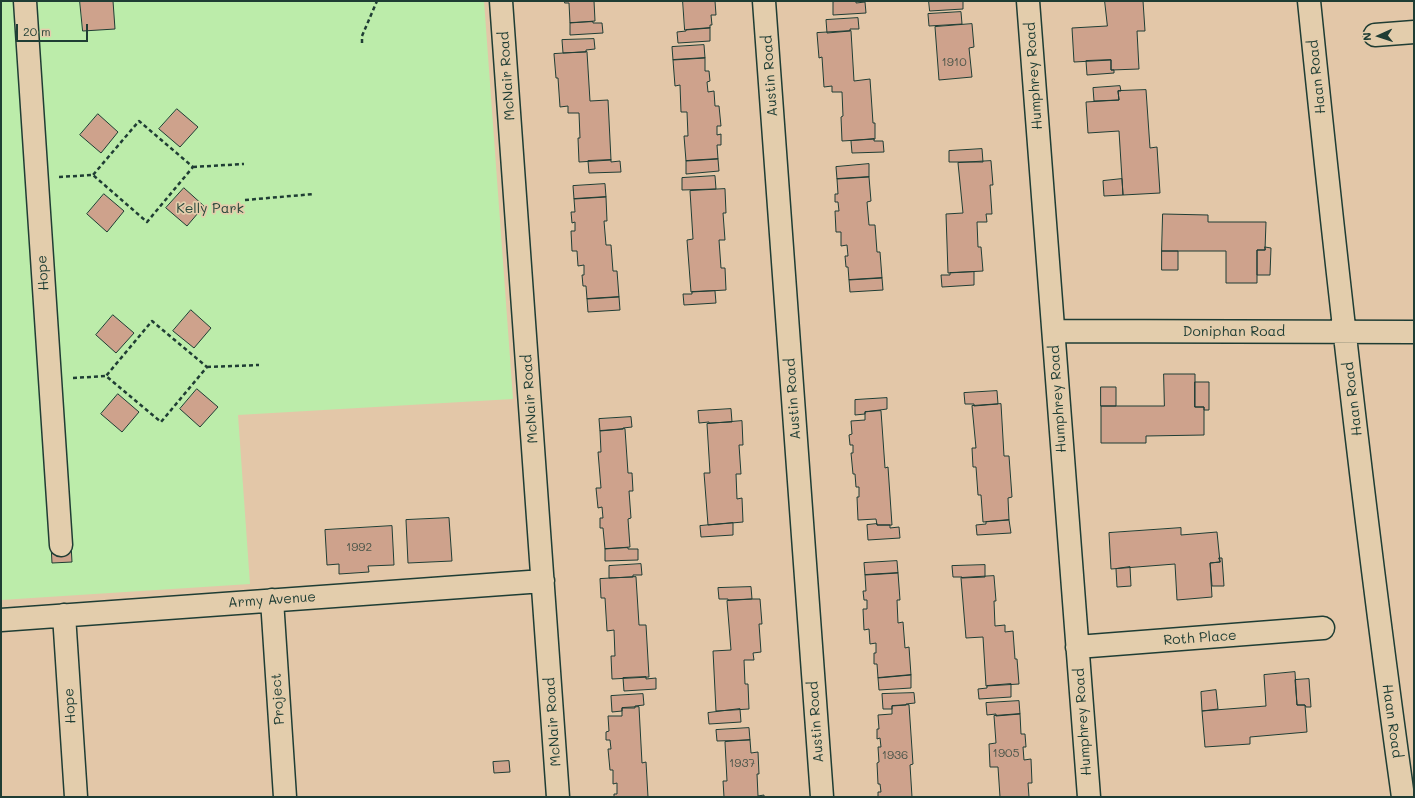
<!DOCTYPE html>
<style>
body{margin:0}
#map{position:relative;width:1415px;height:798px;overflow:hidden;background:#e3c7a8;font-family:Mali,sans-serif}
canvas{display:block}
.frame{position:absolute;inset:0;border:2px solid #1f3d34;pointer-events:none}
.north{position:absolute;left:1359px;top:16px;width:40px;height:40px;-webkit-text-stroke:3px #e3cdac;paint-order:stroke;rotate:267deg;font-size:11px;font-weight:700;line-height:16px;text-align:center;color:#1f3d34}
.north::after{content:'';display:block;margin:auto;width:14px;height:18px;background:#1f3d34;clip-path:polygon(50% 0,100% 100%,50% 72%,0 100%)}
.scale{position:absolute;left:16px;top:24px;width:72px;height:18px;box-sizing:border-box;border:2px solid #1f3d34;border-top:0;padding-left:5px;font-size:12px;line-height:14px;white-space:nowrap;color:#1f3d34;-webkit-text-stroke:3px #e3cdac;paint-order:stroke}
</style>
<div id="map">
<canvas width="1415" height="798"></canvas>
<div class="frame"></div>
<div class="north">N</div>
<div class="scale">20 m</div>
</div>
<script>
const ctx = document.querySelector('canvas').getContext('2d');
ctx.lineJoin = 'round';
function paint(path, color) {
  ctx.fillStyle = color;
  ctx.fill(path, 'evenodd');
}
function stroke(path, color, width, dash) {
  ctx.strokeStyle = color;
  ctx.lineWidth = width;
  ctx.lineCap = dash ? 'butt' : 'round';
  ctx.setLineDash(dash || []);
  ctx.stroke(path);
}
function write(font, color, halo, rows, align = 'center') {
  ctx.font = font + ' Mali,sans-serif';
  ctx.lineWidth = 3.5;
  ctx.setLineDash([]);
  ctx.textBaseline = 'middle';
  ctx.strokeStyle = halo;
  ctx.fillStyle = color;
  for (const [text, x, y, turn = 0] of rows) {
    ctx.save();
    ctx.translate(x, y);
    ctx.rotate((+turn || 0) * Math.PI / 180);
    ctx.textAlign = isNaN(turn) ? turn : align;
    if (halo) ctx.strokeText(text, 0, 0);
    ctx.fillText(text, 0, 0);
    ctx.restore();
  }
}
const green = new Path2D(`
 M1,1H484L513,399L238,415L250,584L1,600Z`);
const building = new Path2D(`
 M80,1H113L115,29L83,31Z
 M565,1H594L595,21L570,23L569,3H565Z
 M683,1H715L716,15H711L712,25H710V28L685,30Z
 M850,1H856V3L865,2L866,13L833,15V2Z
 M929,1H963V9L930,11Z
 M1105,1H1143L1145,31H1137L1139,69L1111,70V60L1074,62L1072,28L1107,26Z
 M961,12L962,24L929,26L928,14Z
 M858,18L859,29H850V31L827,33L826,20Z
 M593,22V23H602L603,33L570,35V23Z
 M972,24L974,47L969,48L972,77L939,80L935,27Z
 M710,28V41L678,43L677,32L686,31V30Z
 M851,31L854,81L870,79L873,123H875V139L842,141L841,117L843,116L842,92H832V86L824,87L822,57L819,58L817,33Z
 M594,39L595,49L586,50V52L563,53L562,40Z
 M704,45L705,58L673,60L672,47Z
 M587,52L590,101L608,100L611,160L579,162L578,138H580L579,113H568V106L560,107L558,78H556L554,54Z
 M705,58V71H709L710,81L707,82L708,92L714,91L715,106H719L721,126H717V135L721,134V145H717L718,159L686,161L684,136H688L687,112H681L680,85L675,86L673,60Z
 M1111,60V70H1114V73L1087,75L1086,61Z
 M1120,86L1121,91H1118L1119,100L1094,101L1093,88Z
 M1146,90L1150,148L1157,147L1160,193L1123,195L1119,131L1088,133L1086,102L1119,100L1118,91Z
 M177,109L198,127L180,147L159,129Z
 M98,114L118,132L101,153L80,135Z
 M874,139V141H883L884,152L852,153L851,141Z
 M982,149L983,162H949V151Z
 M718,159L719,171L686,174V161Z
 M611,160V162L620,161L621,172L589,173L588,161Z
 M991,161L993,185H990L992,214H986L987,222H977L978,247H981L983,271L948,273L946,214L963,213L958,163Z
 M869,164V177L837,179L836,167Z
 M715,176L716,189L682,190V178Z
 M869,177L871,201L867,202L869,225H875L877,252H880L882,278L849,280L848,267H846L845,256H848L847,245L841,246V232H836L835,211H839L838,202H835V194H838L837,179Z
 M1122,179L1123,195L1104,196L1103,181Z
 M605,184L606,197L574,199L573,186Z
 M184,188L204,206L187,226L166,208Z
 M725,189L726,213H723L725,240H719L721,268H725L726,290L691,292L687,240L693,239L690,191Z
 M104,194L124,211L107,232L87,214Z
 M606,197L607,221H604L606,245H611L613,271H617L619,297L587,299L586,286H583L582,275H584V265L578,266L577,251H572L571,231H575V222L572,223L571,212H575L574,199Z
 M1163,214L1208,215V222H1266L1265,250H1257V283H1226V251H1162Z
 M1265,247L1271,248L1270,275H1257V250H1265Z
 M1162,251H1178V270H1162Z
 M974,272V285L942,287L941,275H950V273Z
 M882,278L883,290L850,292L849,280Z
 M715,291L716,303L684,305L683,294H692V292Z
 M619,297L620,310L588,312L587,299Z
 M191,310L211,328L194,348L173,331Z
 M113,315L134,333L116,353L96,335Z
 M1164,374H1195V407H1204V435L1146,436V443H1101V406H1164Z
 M1195,382H1209V410H1204V407H1195Z
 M1101,387H1116V406H1101Z
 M197,389L218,407L200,427L180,409Z
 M997,391L998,404L974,406V404H965L964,393Z
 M118,394L139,412L122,432L101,414Z
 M887,398V409L865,412V414L855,415V400Z
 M1001,404L1004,456H1009L1012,497L1008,498L1009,520L983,522L981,495H978L976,467H973L972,448H976L972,406Z
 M731,409L732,422L709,423V422L699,423L698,411Z
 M881,411L885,468L888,467L892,525H877L876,519L858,520L857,497H859V487H856L855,474H853L851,453H853V445H850L849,435L852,434L851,421L865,420V412Z
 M631,417L632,427L623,428V429L600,431L599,419Z
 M742,421L743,445H739L741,474H736L737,499L742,498L743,522L708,525L704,473H710L707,424Z
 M625,429L628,473H632L633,491H629L631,518L628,519L630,547L605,549L603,528H600V518H603L602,507L598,508L596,488H601L598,452H601L600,431Z
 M449,518L452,561L408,563L406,520Z
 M1009,520L1011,533L977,535L976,525L986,524V522Z
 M733,523V535L701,537L700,526Z
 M877,524V525H890V528L899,527L900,538L868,540L867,525Z
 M392,526L394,565L368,566L369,572L339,574V564L327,565L325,530Z
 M1181,528V535L1217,532L1220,562L1210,563L1212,597L1177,600L1175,564L1111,569L1109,533Z
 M71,544L72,562L52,563L51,545Z
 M628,548V549H638V560L605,561V549Z
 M1219,558H1222L1224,586H1212L1210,563L1220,562Z
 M897,561L898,573L865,575L864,563Z
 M641,564L642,575H633V577L609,578V566Z
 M985,565V577L962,578V577H953L952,566Z
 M1130,567L1131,586L1117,587L1116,569Z
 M898,573L900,600H897L898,623L903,622L905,648L909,647L911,675L878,678L877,664H874V653H876V643L870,644L869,629L864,630L863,609H867V600H864L863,591H866L865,575Z
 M994,576L996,601H994L995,626L1005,625V632L1013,631L1015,659H1017L1019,684L986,686L983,637L966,638L961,578Z
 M636,577L639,625H646L649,677L612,679L611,656H615L614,630L607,631L605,598H601L600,579Z
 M751,587L752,599L728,600V599H719L718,588Z
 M752,599H760L762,624H759L761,652L753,653L754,660H744L745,684H748L749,709L716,711L713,651L731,650L727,601Z
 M1295,672L1297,705H1305L1307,732L1250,737V744L1205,747L1202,711L1266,706L1264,675Z
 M911,675V688L879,690L878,678Z
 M646,677V679L656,678V689L624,691L623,678Z
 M1309,679L1311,707H1306L1305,705H1297L1295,680Z
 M1011,684V697L979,699L978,689L987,688V686Z
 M1216,690L1218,709L1202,711L1201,692Z
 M914,693L915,703L906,704V705L892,706V709H883L882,694Z
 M643,694L644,705L635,706V708H622V711L612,712L611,696Z
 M1019,701L1020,714L996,716V714L987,715L986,703Z
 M909,705L913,764L910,765L912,797H878V792H881L880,784H878L877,763L879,762L878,747H881L880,738L877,739V729H879L878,715L892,714V706Z
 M639,707L642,763L646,762L648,797H614V794H617V783L613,784V770H610L608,749H611L610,740H606V732L609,731L608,716H622V708Z
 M740,709L741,722L709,724L708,713Z
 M1020,714L1021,734H1025L1026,747H1023L1024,760L1031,759L1032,783H1028L1029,797H1000L998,767H990L989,744L996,743L994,716Z
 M749,728L750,740L717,741L716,730Z
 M750,740L751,753L758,752L759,774H757L758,796L764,795V797H724L723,781H727L725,742Z
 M509,761L510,772L494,773L493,762Z`);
const path = new Path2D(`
 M362,43V36L377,1
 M193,167L244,164
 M59,177L93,175L147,222L193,167L139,121L93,175
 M245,200L314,194
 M207,367L259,365
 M73,378L106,376L161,422L207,367L152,321L106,376`);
const minor = new Path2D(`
 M25,1L61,545
 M501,1L558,797
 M764,1L822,797
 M1028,1L1089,797
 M1309,1C1336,267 1366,532 1403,797
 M1375,35L1414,32
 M1054,331L1414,332
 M272,600L285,797
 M64,615L76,797
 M1,620L543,581
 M1077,647L1323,628`);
const numberNames = [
 ["1910",954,62],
 ["1992",359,547],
 ["1905",1006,753],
 ["1936",895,755],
 ["1937",742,763]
];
const streetNames = [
 ["McNair Road",507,76,-94],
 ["Austin Road",770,76,-94],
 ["Humphrey Road",1034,76,-94],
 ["Haan Road",1317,77,-96],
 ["Hope",43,273,-94],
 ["Doniphan Road",1234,332],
 ["McNair Road",530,399,-94],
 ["Austin Road",793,399,-94],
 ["Humphrey Road",1058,399,-94],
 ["Haan Road",1353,399,-97],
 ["Army Avenue",272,600,-4],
 ["Roth Place",1200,638,-4],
 ["Project",278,699,-94],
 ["Hope",70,706,-94],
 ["Haan Road",1392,721,82],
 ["McNair Road",553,722,-94],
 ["Austin Road",816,722,-94],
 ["Humphrey Road",1083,722,-94]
];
const parkNames = [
 ["Kelly Park",210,209]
];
paint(green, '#bcecaa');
paint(building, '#cea28c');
stroke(building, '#1f3d34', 1);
stroke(minor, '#1f3d34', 25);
stroke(path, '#1f3d34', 2.5, [4, 3]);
stroke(minor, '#e3cdac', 22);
write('12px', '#4b564a', null, numberNames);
write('14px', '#1f3d34', '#e3cdac', streetNames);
write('14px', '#27463a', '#e3cdac', parkNames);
</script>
